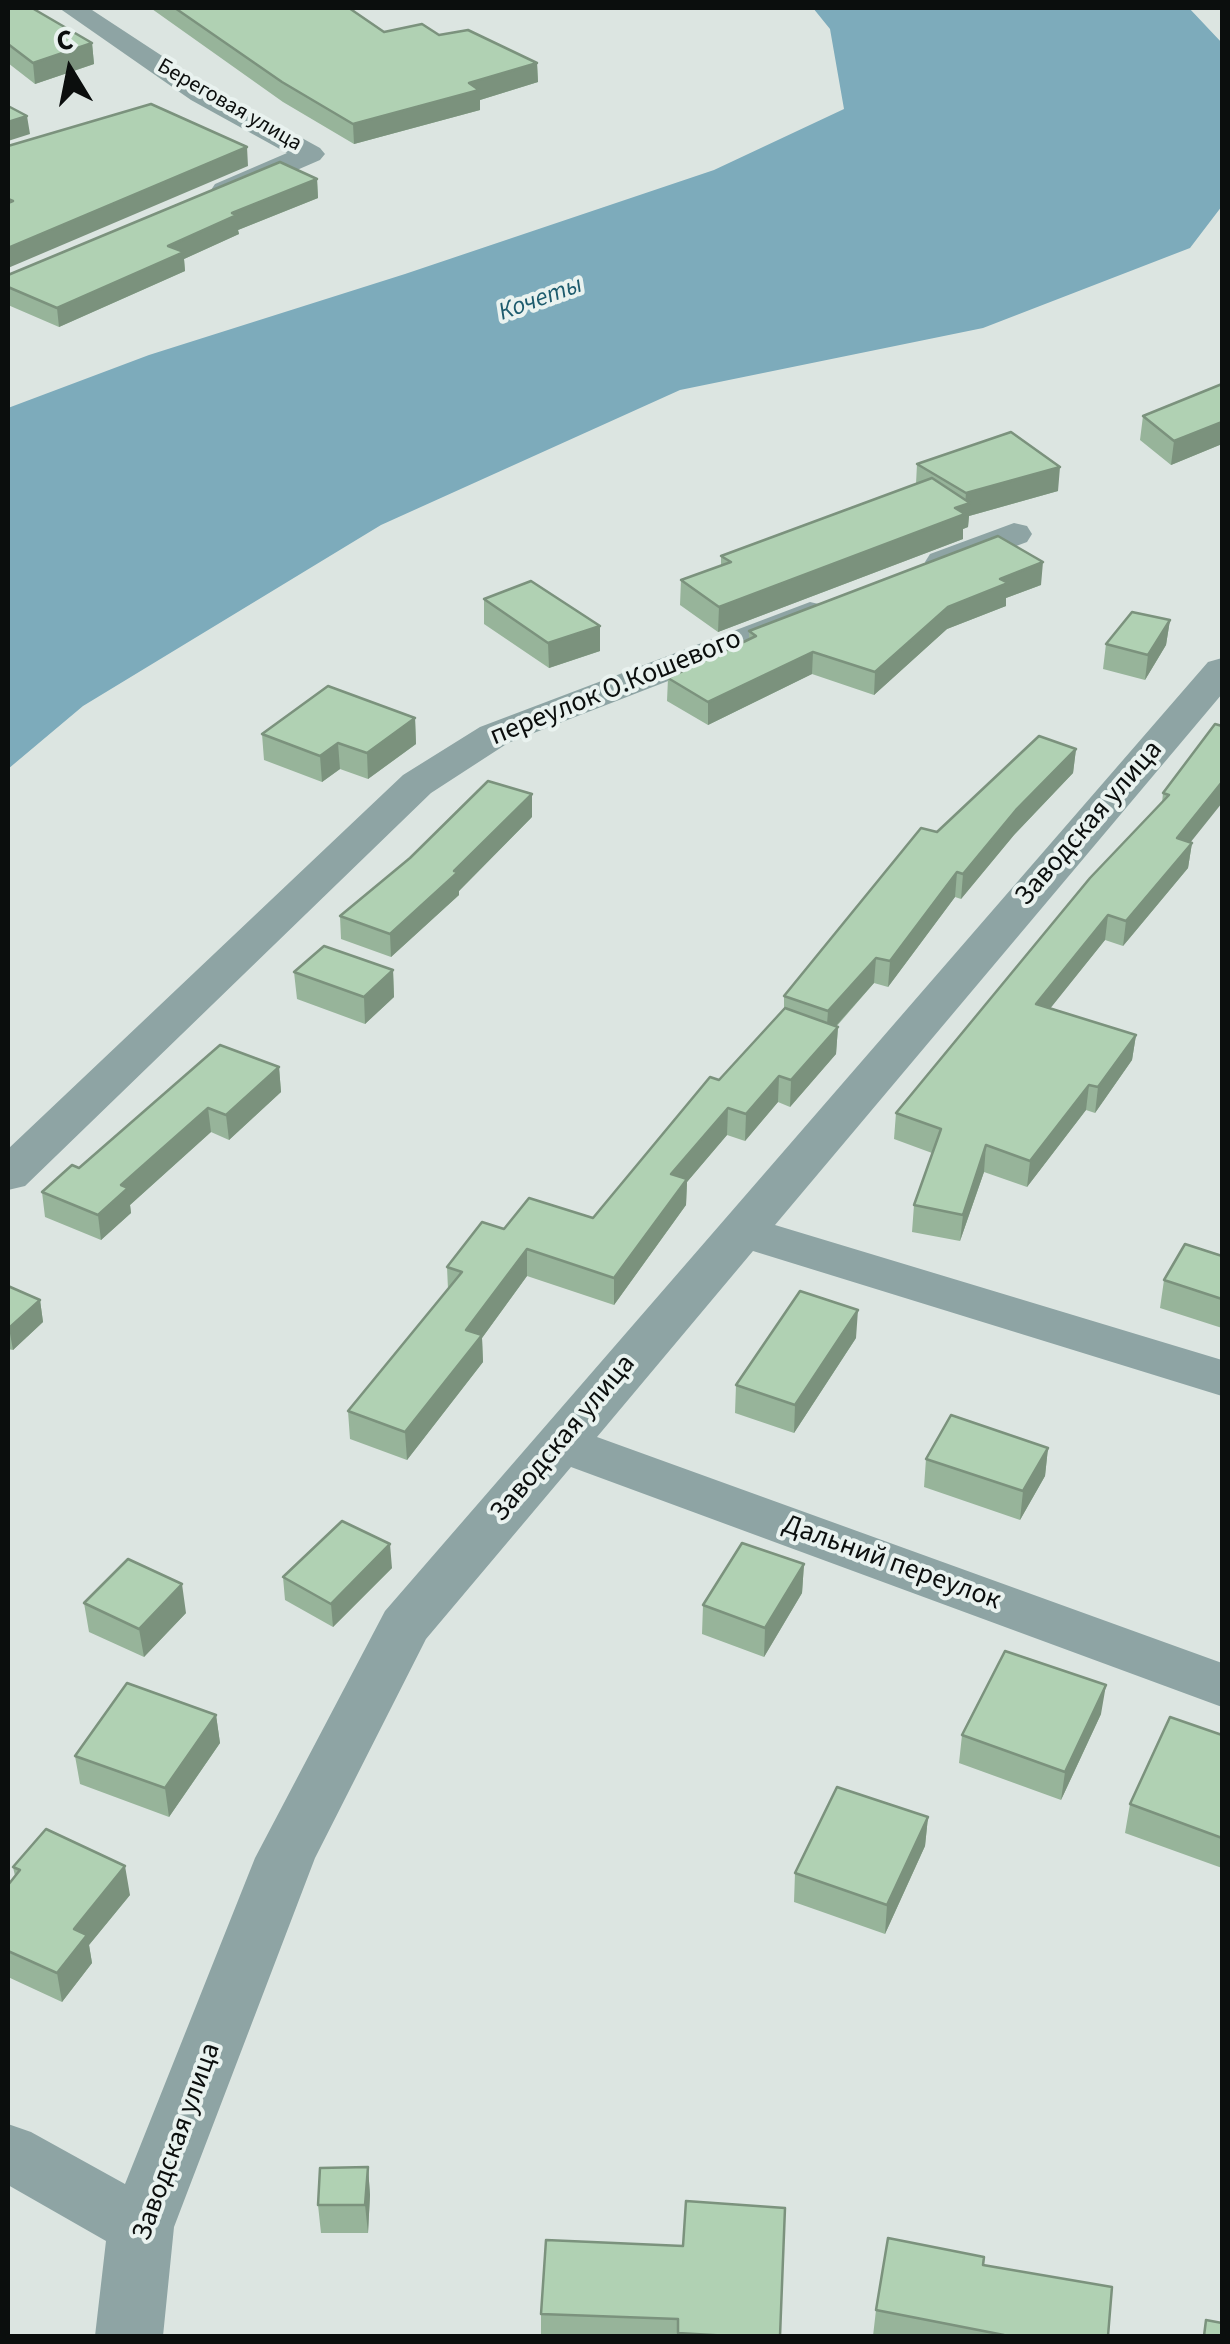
<!DOCTYPE html>
<meta charset="utf-8">
<style>
body{margin:0}
#map{position:relative;width:1230px;height:2344px;overflow:hidden;background:#dce5e1;font-family:"Source Sans 3",sans-serif}
canvas{display:block}
.frame{position:absolute;inset:0;border:10px solid #0b0e0d;pointer-events:none}
.north{position:absolute;left:20px;top:20px;width:100px;height:100px;-webkit-text-stroke:8px #e9f2ef;paint-order:stroke;rotate:350deg;font-size:28px;font-weight:700;line-height:40px;text-align:center;color:#0b0e0d}
.north::after{content:'';display:block;margin:auto;width:35px;height:45px;background:#0b0e0d;clip-path:polygon(50% 0,100% 100%,50% 72%,0 100%)}
</style>
<div id="map">
<canvas width="1230" height="2344"></canvas>
<div class="frame"></div>
<div class="north">С</div>
</div>
<script>
const ctx = document.querySelector('canvas').getContext('2d');
ctx.lineJoin = 'round';
function paint(path, color) {
  ctx.fillStyle = color;
  ctx.fill(path, 'evenodd');
}
function stroke(path, color, width, dash) {
  ctx.strokeStyle = color;
  ctx.lineWidth = width;
  ctx.lineCap = dash ? 'butt' : 'round';
  ctx.setLineDash(dash || []);
  ctx.stroke(path);
}
function write(font, color, halo, rows, align = 'center') {
  ctx.font = font + ' "Source Sans 3",sans-serif';
  ctx.lineWidth = 8;
  ctx.setLineDash([]);
  ctx.textBaseline = 'middle';
  ctx.strokeStyle = halo;
  ctx.fillStyle = color;
  for (const [text, x, y, turn = 0] of rows) {
    ctx.save();
    ctx.translate(x, y);
    ctx.rotate((+turn || 0) * Math.PI / 180);
    ctx.textAlign = isNaN(turn) ? turn : align;
    if (halo) ctx.strokeText(text, 0, 0);
    ctx.fillText(text, 0, 0);
    ctx.restore();
  }
}
const water = new Path2D(`
 M813,8H1189L1222,43V206L1190,248L983,328L680,390L381,525L83,706L8,769V408L149,355L405,274L714,170L844,109L830,29Z`);
const minor = new Path2D(`
 M59,8H89L211,88L320,148L325,154L320,160L237,196H215L211,190L215,184L287,153L191,100Z
 M1014,523L1027,526L1032,534L1027,542L943,573L930,570L925,562L930,554Z
 M810,602L823,605L829,613L823,621L508,743L431,793L25,1186L8,1190V1149L403,775L480,727Z
 M1222,658V694L775,1225L1222,1360V1396L753,1251L597,1437L1222,1663V1707L571,1467L426,1639L315,1858L174,2227L163,2336H95L106,2241L8,2185V2124L31,2132L125,2184L255,1858L385,1611L1208,662Z`);
const wall = new Path2D(`
 M8,8L92,43L94,64L35,84L8,63Z
 M143,8H349L384,32L439,35L537,63L538,82L480,100V110L354,144L283,102L152,9L147,10Z
 M317,179L318,198L238,230L239,234L184,259L185,271L59,327L8,305V275Z
 M1222,384V444L1171,465L1140,440L1143,416Z
 M917,464L1058,491L969,516L968,527L963,529V539L718,632L680,605L681,580L721,566V556L916,484Z
 M1041,585L1006,598V606L947,629L874,695L812,674L708,725L667,701L668,678L749,640V631Z
 M484,599L600,626V651L549,668L484,624Z
 M1170,620L1166,645L1145,680L1103,669L1106,644Z
 M415,718L416,744L368,779L340,769L322,782L264,760L262,734Z
 M1215,724L1190,842L1192,843L1188,868L1123,946L1105,940L1050,1008L1136,1035L1132,1060L1095,1113L1086,1110L1027,1187L984,1172L960,1241L912,1232L914,1205L932,1153L894,1139L896,1113L1162,803L1163,793Z
 M1076,749L1073,773L1014,835L961,899L955,897L888,987L874,983L836,1027H838L836,1054L790,1107L778,1102L745,1141L727,1135L687,1182L686,1205L614,1305L527,1276L482,1338L483,1362L407,1460L350,1439L348,1411L448,1289L447,1267L504,1229L593,1218L784,1010V996L937,832Z
 M532,817L459,891V895L391,957L341,939L340,916Z
 M393,970L394,997L365,1024L297,999L294,972Z
 M279,1067L281,1092L229,1140L211,1132L130,1205L131,1213L101,1240L45,1217L42,1192L79,1168Z
 M1222,1256V1328L1160,1308L1164,1280Z
 M8,1286L40,1300L43,1322L13,1350L8,1349Z
 M856,1338L794,1433L735,1413L736,1385Z
 M1048,1448L1045,1476L1020,1520L924,1487L926,1459Z
 M804,1564L802,1593L764,1657L702,1634L703,1605Z
 M392,1568L333,1627L285,1600L283,1577Z
 M84,1603L186,1613L144,1657L89,1632Z
 M1101,1714L1061,1800L959,1763L962,1735Z
 M216,1715L220,1743L169,1817L80,1784L75,1756Z
 M1222,1735V1868L1125,1833L1130,1804Z
 M928,1817L925,1846L885,1934L794,1902L795,1873Z
 M13,1867L130,1895L89,1945L92,1963L62,2002L8,1977V1885L15,1876Z
 M368,2167L370,2195L368,2233H321L318,2205Z
 M546,2240L780,2336H541V2314Z
 M983,2265L1108,2336H873L876,2310Z`);
const shadedWall = new Path2D(`
 M92,43L94,64L35,84L33,63Z
 M537,63L538,82L480,100V110L354,144L353,124L469,83Z
 M27,116L30,134L8,141V122Z
 M247,147L248,166L8,268V248Z
 M317,179L318,198L238,230L239,234L184,259L185,271L59,327L57,308L168,246L232,213Z
 M1222,422V444L1171,465L1174,441Z
 M1060,467L1058,491L969,516L968,527L963,529V539L718,632L719,607L965,505L966,493Z
 M1043,562L1041,585L1006,598V606L947,629L874,695L875,672L948,607L1000,579Z
 M1170,620L1166,645L1145,680L1148,655Z
 M600,626V651L549,668L548,643Z
 M813,652L812,674L708,725V702Z
 M415,718L416,744L368,779L367,753Z
 M338,743L340,769L322,782L320,756Z
 M1076,749L1073,773L1014,835L961,899L963,874L1016,810Z
 M1222,782V803L1174,863L1177,838Z
 M532,794V817L459,891V895L391,957L390,934Z
 M1192,843L1188,868L1123,946L1126,921Z
 M957,872L955,897L888,987L890,961Z
 M1108,915L1105,940L1033,1030L1036,1004Z
 M876,958L874,983L826,1037L828,1011Z
 M393,970L394,997L365,1024L364,997Z
 M838,1027L836,1054L790,1107L791,1080Z
 M1136,1035L1132,1060L1095,1113L1098,1087Z
 M279,1067L281,1092L229,1140L226,1115Z
 M779,1076L778,1102L745,1141L746,1114Z
 M1089,1085L1086,1110L1027,1187L1030,1161Z
 M208,1108L211,1132L130,1205L131,1213L101,1240L98,1215L121,1185Z
 M728,1108L727,1135L687,1182L686,1205L614,1305V1278L671,1174Z
 M986,1145L984,1172L960,1241L963,1215Z
 M527,1249V1276L482,1338L483,1362L407,1460L405,1432L466,1330Z
 M40,1300L43,1322L13,1350L9,1328Z
 M858,1310L856,1338L794,1433L795,1405Z
 M1048,1448L1045,1476L1020,1520L1023,1491Z
 M390,1544L392,1568L333,1627L331,1604Z
 M804,1564L802,1593L764,1657L765,1628Z
 M182,1584L186,1613L144,1657L139,1629Z
 M1106,1685L1101,1714L1061,1800L1065,1772Z
 M216,1715L220,1743L169,1817L165,1788Z
 M928,1817L925,1846L885,1934L887,1905Z
 M125,1866L130,1895L89,1945L92,1963L62,2002L57,1973L74,1929Z
 M368,2167L370,2195L368,2233L365,2205Z`);
const building = new Path2D(`
 M8,8H32L92,43L33,63L8,44Z
 M175,8H349L384,32L422,24L439,35L468,30L537,63L469,83L479,90L353,124L282,82Z
 M151,104L247,147L8,248V203L13,201L8,199V146Z
 M8,106L27,116L8,122Z
 M280,162L317,179L232,213L237,215L168,246L184,252L57,308L8,287V275Z
 M1222,384V422L1174,441L1143,416Z
 M1011,432L1060,467L966,493L917,464Z
 M932,478L970,503L955,508L965,514L719,607L681,580L731,562L721,556Z
 M998,536L1043,562L1000,579L1008,583L948,607L875,672L813,652L708,702L668,678L756,636L749,631Z
 M531,581L600,626L548,643L484,599Z
 M1132,612L1170,620L1148,655L1106,644Z
 M328,686L415,718L367,753L338,743L320,756L262,734Z
 M1215,724L1222,726V782L1177,838L1192,843L1126,921L1108,915L1036,1004L1136,1035L1098,1087L1089,1085L1030,1161L986,1145L963,1215L914,1205L941,1129L896,1113L1090,878L1169,795L1163,793Z
 M1039,736L1076,749L1016,810L963,874L957,872L890,961L876,958L828,1011L784,996L921,828L937,832Z
 M488,781L532,794L454,871L458,872L390,934L340,916L410,858Z
 M324,946L393,970L364,997L294,972Z
 M785,1008L838,1027L791,1080L779,1076L746,1114L728,1108L671,1174L687,1179L614,1278L527,1249L466,1330L482,1335L405,1432L348,1411L462,1272L447,1267L482,1222L504,1229L529,1198L593,1218L710,1077L719,1080Z
 M220,1045L279,1067L226,1115L208,1108L121,1185L128,1188L98,1215L42,1192L72,1165L79,1168Z
 M1185,1244L1222,1256V1299L1164,1280Z
 M8,1286L40,1300L9,1328H8Z
 M800,1291L858,1310L795,1405L736,1385Z
 M951,1415L1048,1448L1023,1491L926,1459Z
 M342,1521L390,1544L331,1604L283,1577Z
 M742,1543L804,1564L765,1628L703,1605Z
 M128,1559L182,1584L139,1629L84,1603Z
 M1005,1651L1106,1685L1065,1772L962,1735Z
 M127,1683L216,1715L165,1788L75,1756Z
 M1170,1717L1222,1735V1838L1130,1804Z
 M837,1787L928,1817L887,1905L795,1873Z
 M46,1829L125,1866L74,1929L87,1935L57,1973L8,1951V1885L20,1870L13,1867Z
 M368,2167L365,2205H318L320,2168Z
 M686,2201L785,2208L780,2336H730L678,2333V2319L541,2314L546,2240L683,2246Z
 M888,2238L984,2257L983,2265L1112,2287L1108,2336H1004V2335L876,2310Z
 M1206,2320L1222,2323V2336H1204Z`);
const farStreetnames = [
 ["Береговая улица",229,106,30]
];
const farWaternames = [
 ["Кочеты",541,300,-20]
];
const streetNames = [
 ["переулок О.Кошевого",616,689,-22],
 ["Заводская улица",1090,824,-49],
 ["Заводская улица",564,1439,-50],
 ["Дальний переулок",891,1564,20],
 ["Заводская улица",178,2142,-70]
];
paint(water, '#7dabbb');
paint(minor, '#8ea4a4');
paint(wall, '#97b49a');
paint(shadedWall, '#7b927d');
paint(building, '#b0d1b3');
stroke(building, '#7b927d', 2.5);
write('22px', '#0b0e0d', '#e9f2ef', farStreetnames);
write('italic 25px', '#1d5b6d', '#e9f2ef', farWaternames);
write('28px', '#0b0e0d', '#e9f2ef', streetNames);
</script>
